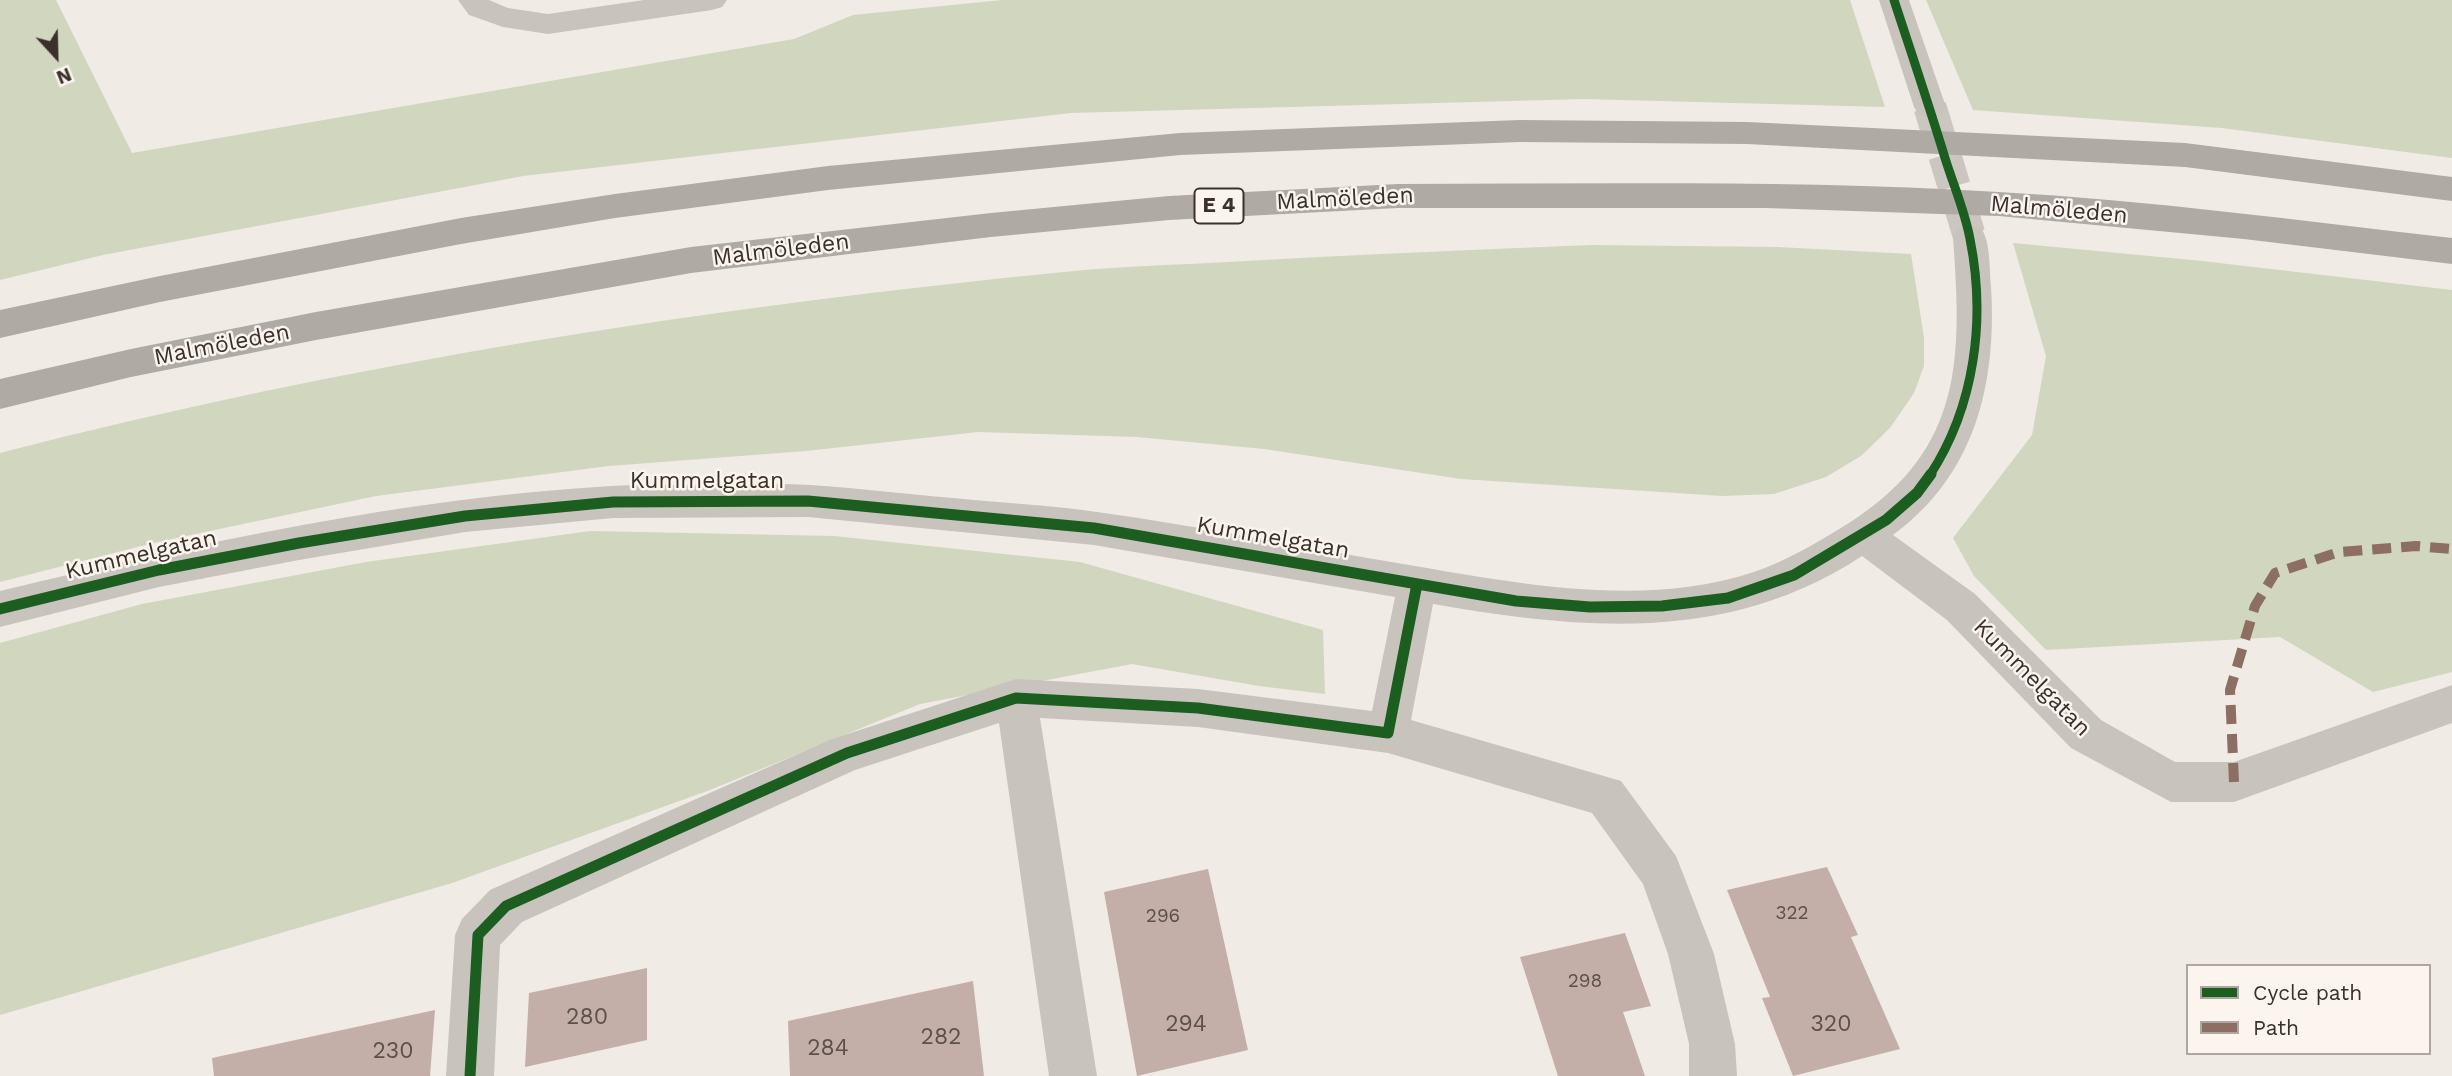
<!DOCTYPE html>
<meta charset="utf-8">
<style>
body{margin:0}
#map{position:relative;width:2452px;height:1076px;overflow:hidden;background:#f0ebe5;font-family:"Work Sans",sans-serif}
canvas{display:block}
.legend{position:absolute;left:2186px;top:964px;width:245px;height:91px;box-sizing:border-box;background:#fbf5ee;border:2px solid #aea6a0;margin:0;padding:9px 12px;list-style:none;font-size:21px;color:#3b302b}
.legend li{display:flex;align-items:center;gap:14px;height:35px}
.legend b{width:35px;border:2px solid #aea6a0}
.north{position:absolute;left:21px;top:21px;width:70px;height:70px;-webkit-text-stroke:5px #fbf5ee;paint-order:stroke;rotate:158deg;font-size:19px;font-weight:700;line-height:28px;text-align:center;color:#3b302b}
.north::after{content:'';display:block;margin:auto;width:24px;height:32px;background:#3b302b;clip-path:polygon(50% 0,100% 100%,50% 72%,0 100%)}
</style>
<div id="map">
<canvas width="2452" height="1076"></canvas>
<ul class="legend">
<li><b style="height:9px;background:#1b5e20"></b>Cycle path</li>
<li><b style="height:9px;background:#8d6e63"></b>Path</li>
</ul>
<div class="north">N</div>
</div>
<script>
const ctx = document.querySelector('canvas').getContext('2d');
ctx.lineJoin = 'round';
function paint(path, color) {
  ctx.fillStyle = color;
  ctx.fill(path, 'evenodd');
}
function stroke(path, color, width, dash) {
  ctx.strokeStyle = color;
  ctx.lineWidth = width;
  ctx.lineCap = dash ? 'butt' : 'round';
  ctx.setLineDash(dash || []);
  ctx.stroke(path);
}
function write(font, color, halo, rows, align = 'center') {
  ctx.font = font + ' "Work Sans",sans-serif';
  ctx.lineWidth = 5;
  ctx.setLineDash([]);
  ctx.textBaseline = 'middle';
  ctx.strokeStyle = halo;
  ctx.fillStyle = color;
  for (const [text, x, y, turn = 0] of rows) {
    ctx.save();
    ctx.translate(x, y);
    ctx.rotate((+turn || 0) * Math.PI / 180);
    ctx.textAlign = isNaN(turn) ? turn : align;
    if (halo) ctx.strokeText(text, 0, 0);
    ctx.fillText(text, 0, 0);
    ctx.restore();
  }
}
const green = new Path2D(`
 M0,0H56L132,153L794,39L853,15L1002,0H1850L1885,107L1584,99L1071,113L523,176L103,255L0,280Z
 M1926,0H2452V158L2222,128L1973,110Z
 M2013,243L2202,261L2452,290V672L2373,692L2280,637L2046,650L1974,576L1953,538L2032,435L2046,356Z
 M1591,245L1778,247L1911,254L1924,338V366L1914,393L1890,428L1861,456L1826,477L1774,494L1722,496L1461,479L1264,449L1137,437L978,432L806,451L609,466L376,496L153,543L0,582V453C352,362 713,306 1074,271C1125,266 1177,265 1228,262C1349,255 1470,250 1591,245Z
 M590,531L834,536L1080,562L1323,630L1325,694L1259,686L1132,664L920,704L710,790L452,883L0,1015V643L142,604L366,562Z`);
const building = new Path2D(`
 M1827,867L1858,935L1851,937L1900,1049L1793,1076L1762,998L1770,997L1727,890Z
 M1208,869L1248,1050L1137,1076L1104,892Z
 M1625,933L1651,1006L1623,1012L1645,1076H1558L1520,957Z
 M647,968V1040L525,1067L529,993Z
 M973,981L984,1076H790L788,1021Z
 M435,1010L430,1076H214L212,1058Z`);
const minorTunnel = new Path2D(`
 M1930,107L1970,238`);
const minor = new Path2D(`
 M458,0H489L508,8L548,14L644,0H727L722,7L712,10L548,34L503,27L469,15Z
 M1879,0H1909L1946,107L1941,115L1930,118L1919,115L1914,107Z
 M1970,225L1982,229C1991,246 1989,268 1991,287C1997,384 1975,475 1893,535L1975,594L2101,720L2175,762H2234L2452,685V723L2234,802H2171L2071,748L1947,620L1862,556C1729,644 1582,630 1433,604L1411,720L1621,781L1676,856L1682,871L1714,954L1735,1044L1737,1076H1689V1044L1668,954L1643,884L1592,813L1388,753L1198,727L1040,718L1097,1076H1049L999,723L855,770L522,922L500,945L494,1076H446L455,935L462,919L490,890L832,739L1016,679L1198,689L1372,711L1395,597L1094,545L808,517L613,518L465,532L299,560L159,587L0,627V591C200,543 404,498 611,486C644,484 677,486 710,485C743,485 777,483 810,485C858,488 906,494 953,498C1001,503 1049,505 1097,512C1199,526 1301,547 1403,564C1516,583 1641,609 1754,572C1789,560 1820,541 1852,521C1963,449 1962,358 1953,238L1958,229Z`);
const highway = new Path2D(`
 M1520,120L1747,122L2185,143L2452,177V201L2185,167L1747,144L1520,142L1180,155L828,190L615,218L461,244L160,302L0,338V310L160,276L461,218L615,194L828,166L1180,133Z
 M1398,184C1598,184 1798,180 1998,192C2149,200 2301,221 2452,238V264L2244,239L1999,216L1766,208H1398L1169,220L991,237L691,273L316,340L131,377L0,409V379L131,349L316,312L691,247L991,213L1169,196Z`);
const quiet = new Path2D(`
 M2234,782L2230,690L2255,606L2275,573L2339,552L2416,546L2452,549`);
const cyclewayFar1 = new Path2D(`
 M1894,0C1911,52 1929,105 1945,158C1953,184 1965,211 1970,239C1986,319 1975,406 1930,475`);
const cycleway = new Path2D(`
 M0,609L159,570L299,543L465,516L613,502L808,501L1094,528L1516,601L1590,607L1662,606L1728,598L1794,575L1886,520L1917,493L1931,474
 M470,1076L478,935L506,906L847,753L1016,698L1198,708L1388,733L1417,584`);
const numberNames = [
 ["322",1792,913],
 ["296",1163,916],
 ["298",1585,981]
];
const shields = [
 [1219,206,49]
];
const shieldNames = [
 ["E 4",1219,206]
];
const streetNames = [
 ["Malmöleden",1345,199,-3],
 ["Malmöleden",2059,210,5],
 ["Malmöleden",781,250,-7],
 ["Malmöleden",222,345,-11],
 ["Kummelgatan",707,481],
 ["Kummelgatan",1273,538,10],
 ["Kummelgatan",141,555,-13],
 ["Kummelgatan",2032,678,45]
];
const nearNumbernames = [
 ["280",587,1017],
 ["294",1186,1024],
 ["320",1831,1024],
 ["282",941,1037],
 ["284",828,1048],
 ["230",393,1051]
];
paint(green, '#d1d6bf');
paint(building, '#c3afa7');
stroke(minorTunnel, '#ccc6c0', 33, [33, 17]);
paint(minor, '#c9c3be');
paint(highway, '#afaaa4');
stroke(quiet, '#8d6e63', 10, [19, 10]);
stroke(cyclewayFar1, '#1b5e20', 9);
stroke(cycleway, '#1b5e20', 11);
write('19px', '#5d504a', null, numberNames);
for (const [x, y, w] of shields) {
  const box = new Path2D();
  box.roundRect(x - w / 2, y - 17.5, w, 35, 5);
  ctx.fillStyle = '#fbf5ee';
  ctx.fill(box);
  stroke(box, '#3b302b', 2);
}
write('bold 21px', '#3b302b', null, shieldNames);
write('23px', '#3b302b', '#fbf5ee', streetNames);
write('23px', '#5d504a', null, nearNumbernames);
</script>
